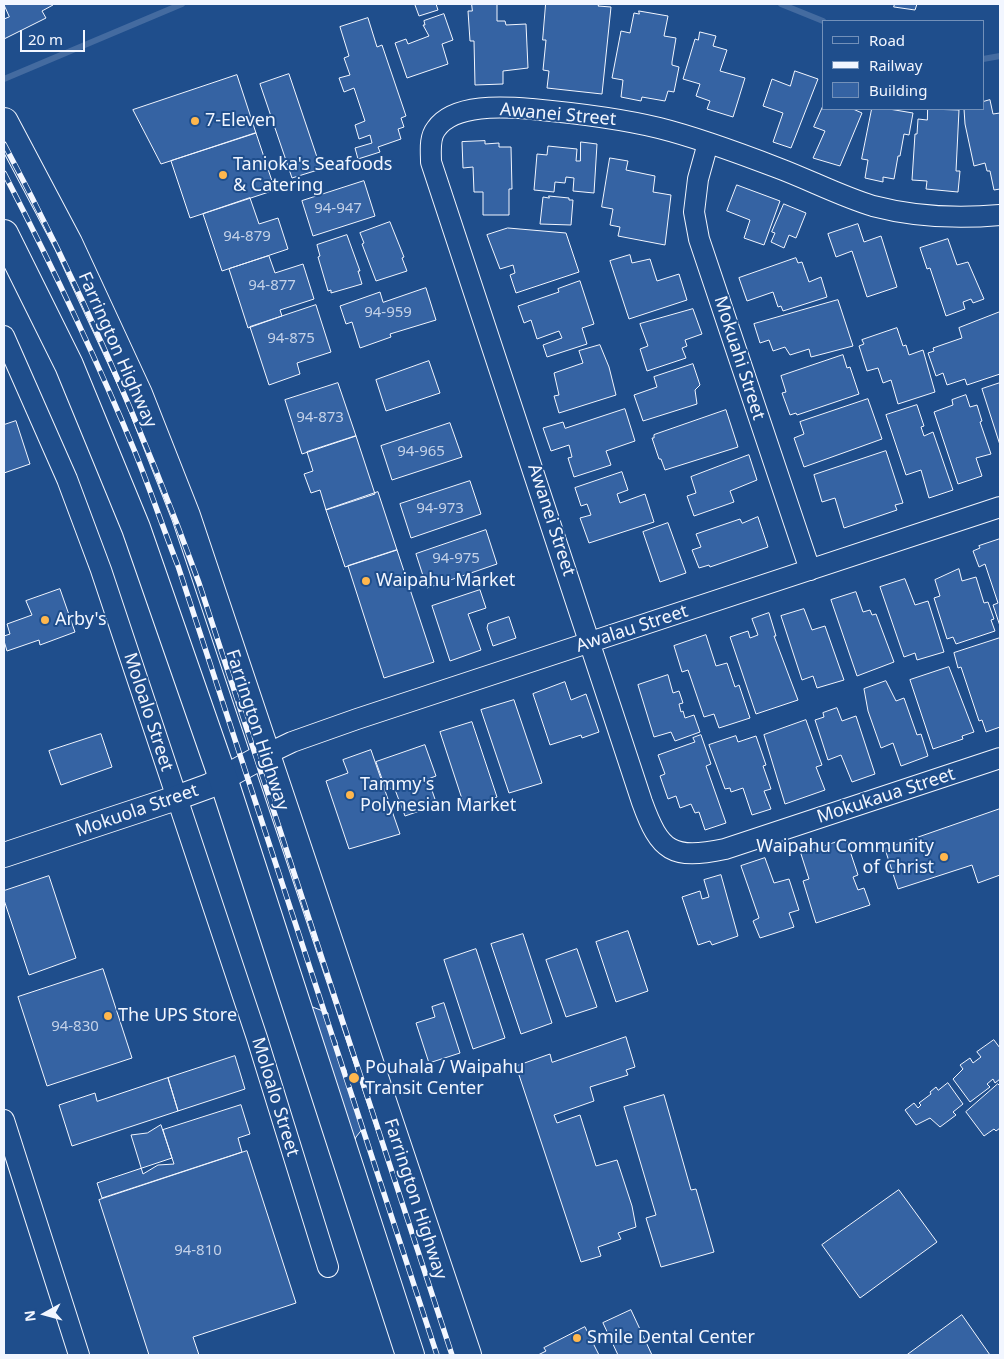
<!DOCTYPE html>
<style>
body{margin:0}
#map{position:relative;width:1004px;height:1359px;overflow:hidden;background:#1f4e8c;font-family:"Noto Sans",sans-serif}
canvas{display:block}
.frame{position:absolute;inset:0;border:5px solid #f2f6ff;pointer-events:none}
.legend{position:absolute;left:822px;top:20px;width:162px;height:90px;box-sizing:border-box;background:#1f4e8c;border:1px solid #7391ba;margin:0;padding:6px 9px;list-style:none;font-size:15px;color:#f2f6ff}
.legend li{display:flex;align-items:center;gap:10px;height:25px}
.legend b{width:25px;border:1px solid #7391ba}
.north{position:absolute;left:20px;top:1289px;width:50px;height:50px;-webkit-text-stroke:4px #1f4e8c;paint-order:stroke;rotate:263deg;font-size:14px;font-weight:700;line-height:20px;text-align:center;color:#f2f6ff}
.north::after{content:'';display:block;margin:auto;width:18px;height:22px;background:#f2f6ff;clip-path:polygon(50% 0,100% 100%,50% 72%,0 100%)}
.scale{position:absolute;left:20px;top:30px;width:65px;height:22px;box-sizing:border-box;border:2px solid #f2f6ff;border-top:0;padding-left:6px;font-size:15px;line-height:18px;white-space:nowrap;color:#f2f6ff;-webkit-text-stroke:4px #1f4e8c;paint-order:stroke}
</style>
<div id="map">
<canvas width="1004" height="1359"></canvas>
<div class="frame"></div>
<ul class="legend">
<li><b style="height:6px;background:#1f4e8c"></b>Road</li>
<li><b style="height:6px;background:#f2f6ff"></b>Railway</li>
<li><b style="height:14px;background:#3563a3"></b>Building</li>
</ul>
<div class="north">N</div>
<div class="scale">20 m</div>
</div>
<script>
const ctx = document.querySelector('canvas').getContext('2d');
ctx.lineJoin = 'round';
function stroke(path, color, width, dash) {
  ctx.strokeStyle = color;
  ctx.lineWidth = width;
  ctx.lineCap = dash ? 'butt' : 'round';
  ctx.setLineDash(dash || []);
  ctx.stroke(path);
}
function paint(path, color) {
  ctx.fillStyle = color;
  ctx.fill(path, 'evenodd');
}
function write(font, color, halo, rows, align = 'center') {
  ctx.font = font + ' "Noto Sans",sans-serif';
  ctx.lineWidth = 4;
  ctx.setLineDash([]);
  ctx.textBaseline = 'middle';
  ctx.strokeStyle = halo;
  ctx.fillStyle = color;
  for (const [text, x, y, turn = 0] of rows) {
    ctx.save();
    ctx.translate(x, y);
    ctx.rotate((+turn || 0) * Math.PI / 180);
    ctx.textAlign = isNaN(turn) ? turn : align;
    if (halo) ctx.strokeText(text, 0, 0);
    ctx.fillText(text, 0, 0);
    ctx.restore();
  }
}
const stream = new Path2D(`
 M781,4L823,21
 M983,59L1000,56
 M4,79L182,4`);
const building = new Path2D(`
 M4,4H53V5L42,11L46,18L4,39V19L9,17Z
 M419,4H436L438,10L419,16L415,5Z
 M472,4H497V21H505L506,25L526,24L528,68L503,71V84L475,85L474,41H470L468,11H472Z
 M546,4H599L598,6L611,7L602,94L547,88L549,71L543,70L546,40H543Z
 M895,4H917L915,10L894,7Z
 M639,11L668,16L664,36L676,38L672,62V65L679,67L674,92L668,91L665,101L642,97L641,101L621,97L623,80L612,78L621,31L630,33L634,13L639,14Z
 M444,14L453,40L442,44L448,64L407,78L395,43L406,39L408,44L429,36L423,25H425L424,21Z
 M368,18L377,47L382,45L406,116L401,118L404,127L398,129L401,139L378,147L380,152L358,159L355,148L372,143L370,135L359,139L355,125L365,121L354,88L344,92L339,78L350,75L344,58L349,56L340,27Z
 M700,32L716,36L713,46L727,50L720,71L745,78L733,117L707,109L710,101L696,96L700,84L683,79L695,39L698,40Z
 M795,71L818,79L791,148L773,142L783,113L763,106L772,79L790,86Z
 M289,74L321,169L292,178L260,84Z
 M237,75L256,133L161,164L133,110Z
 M990,100L993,114L1000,113V189L994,190L990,171H987L985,163L974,166L965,124L964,109H983V102Z
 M823,106V109H853L862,113L840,166L813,158L825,131L814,127Z
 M872,109H889L913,113L909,135L904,134L900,156H898L894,179L883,177V182L865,178L868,160L862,159Z
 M928,109L959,110L956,171H960L958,192L926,189L927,181L912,180L915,134H917L918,119L927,120Z
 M256,133L275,190L190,218L171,161Z
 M485,141V144L499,143V147H511L512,189H509V215H483V192H474L473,167L463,168L462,142Z
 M581,142L597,144L594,193L573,191L574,178L566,177L565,183L555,182L554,192L534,190L537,154L547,155L548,146L577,149L576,161H580Z
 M610,158L628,161L626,170L655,176L653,192L671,195L665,245L618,236L620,227L610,225L613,209L602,207Z
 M364,181L375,216L313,236L302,201Z
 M737,185L780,201L764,245L744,238L750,220L727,211Z
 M549,196L569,198V200H573L571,225L540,224L543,197L549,198Z
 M250,198L259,224L278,218L288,249L222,271L203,214Z
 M784,204L806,213L796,238L789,235L784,248L771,242L775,233L772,232Z
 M390,222L404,257L402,258L407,271L376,281L362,244L364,243L360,233Z
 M858,224L864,242L881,236L897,287L867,297L852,251L836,257L828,234Z
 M508,228L566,233L579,272L516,293L510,275L515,273L513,265L500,269L487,235Z
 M347,235L360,271H358L362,284L331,293V290L328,291L318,257L320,256L317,245Z
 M948,239L957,265L968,262L984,299L973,303L971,299L963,302L965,309L946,316L930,268L927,269L920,248Z
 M630,255L632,263L650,259L657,281L679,274L687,300L629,319L610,261Z
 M269,256L275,273L303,264L314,299L280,310L282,316L248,328L229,269Z
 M796,258L798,263L802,262L809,282L821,277L827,297L783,311L781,306L778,307L773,292L747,301L739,278Z
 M580,281L594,324L582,328L587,344L547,357L543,345L562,338L559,331L537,339L531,320L524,323L518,306L559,292L558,289Z
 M426,288L436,320L390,334L391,337L360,348L352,322L346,324L340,306L380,292L383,302Z
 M838,300L853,346L811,357L809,349L790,355L785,347L773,351L769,340L760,343L754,324Z
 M316,305L331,352L297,363L300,374L269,385L250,327Z
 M693,309L702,334L685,340L687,346L682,348L686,358L647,371L640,349L648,346L640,324Z
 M1000,312V374L967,385L965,379L947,385L943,373L936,376L928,353L934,351L933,348L962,338L959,328Z
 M897,328L903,346L906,345L909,355L923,350L935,392L898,404L891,380L883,383L878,368L867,371L859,346L864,344L862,340Z
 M600,345L609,367L616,395L559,413L554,396L559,395L554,373L583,363L579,351Z
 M843,355L847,368L850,367L859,394L797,415L796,413L790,415L782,393L786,392L781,376Z
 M429,361L440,393L386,411L376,380Z
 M693,364L700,385L695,390L697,404L643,421L634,395L657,387L654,377Z
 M338,383L356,436L302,454L285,400Z
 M1000,383V445L982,389Z
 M966,395L970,407L977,405L982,421L980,422L991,454L976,458L982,476L958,484L934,412L953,405L952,400Z
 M868,399L882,439L804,467L794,438L804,434L800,422Z
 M917,405L924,426L921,427L924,436L933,432L953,490L929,498L921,470L906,475L886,415Z
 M625,409L635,441L606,451L611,465L574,477L568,458L572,457L569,445L551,451L543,428L563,422L565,428Z
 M726,410L738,447L665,470L661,459H659L652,438H654V435Z
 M16,421L30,464L4,473V425Z
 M450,423L462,457L392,480L381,446Z
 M356,436L375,494L326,510L320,490L311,493L304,474L313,471L307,452Z
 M886,451L903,503L895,505L897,510L844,528L835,498L822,502L814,475Z
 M749,455L757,480L730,491L734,502L694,516L687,496L696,493L691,477Z
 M622,472L628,490L617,494L620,503L645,494L654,522L589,543L580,518L591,515L587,504L581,506L575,488Z
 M470,481L481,514L411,538L400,504Z
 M378,492L397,550L345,567L326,510Z
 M758,517L768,547L710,567L709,565L699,568L692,550L701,547L696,534L740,519L742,523Z
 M668,523L686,573L660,582L643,532Z
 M486,530L497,564L427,588L416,554Z
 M1000,539V626L993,605L998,603L985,564L979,567L973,551L980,548L979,546Z
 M397,550L434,662L384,678L348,566Z
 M959,569L962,581L976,577L984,603L988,602L994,619L991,620L995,631L956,644L953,637L947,639L934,598L940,596L935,580Z
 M905,579L915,605L928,601L944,652L917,660L915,653L904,657L880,587Z
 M60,589L75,632L40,645L39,640L7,651L4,641V636L10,634L7,624L32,615L26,601Z
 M480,590L486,608L468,614L481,650L450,661L432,606Z
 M856,592L863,612L870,610L872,615L876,614L894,662L857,676L831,600Z
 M804,609L812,630L825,626L844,680L817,688L813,676L802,680L781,616Z
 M769,613L776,636H774L798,700L756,714L730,637L748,631L750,638L758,635L752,619Z
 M509,617L516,638L493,646L487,628L488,624Z
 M706,635L716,666L727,663L735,687L739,685L750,718L719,728L714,714L704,717L688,670L682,672L674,646Z
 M1000,638V727L986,732L982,720L979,721L961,667L958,668L954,653Z
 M949,667L974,732L962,736L963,739L933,749L910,680Z
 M668,675L673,693L679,691L683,703L679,704L681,712L683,711L685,718L694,715L700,732L675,741L671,732L654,737L638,685Z
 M886,681L896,701L904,698L917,735L921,734L928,756L901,766L893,743L881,748L868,711L864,689Z
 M565,682L571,700L586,694L599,732L582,738L581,735L550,745L533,694Z
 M514,700L542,783L509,793L481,710Z
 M837,708L842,721L856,716L875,774L852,782L841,755L828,760L815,720L824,717L823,713Z
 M806,720L822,765L816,767L825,790L785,804L764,735Z
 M472,722L497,797L465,808L440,732Z
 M101,734L112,767L61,785L49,751Z
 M701,735L711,764L706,766L726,823L705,830L699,812L695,813L691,804L680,808L676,796L668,799L660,776L665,774L658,755L695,742L693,738Z
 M736,736L738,742L756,736L766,765L763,766L771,789L764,791L771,809L752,815L743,788L731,792L730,788L725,789L709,745Z
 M425,745L436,776L428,779L437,805L405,816L394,787L386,790L376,762Z
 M371,750L400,834L349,849L326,781L348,773L343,760Z
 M1000,809V875L978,883L972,865L898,889L885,849Z
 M846,839L858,875L853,877L858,890L864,888L870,905L816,923L803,881L809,879L801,854Z
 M765,858L774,883L789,879L799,910L789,913L794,927L760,938L753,921L759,918L741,866Z
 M721,875L738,936L712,945L710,941L698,945L682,897L700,891L702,899L709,897L704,880Z
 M49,876L76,958L29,975L4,900V891Z
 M628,931L648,991L616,1002L596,942Z
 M523,934L552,1023L521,1034L491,944Z
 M476,949L505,1038L473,1049L444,960Z
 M577,949L597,1007L566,1017L546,960Z
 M103,969L132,1058L47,1086L18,997Z
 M444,1003L460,1053L429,1063L416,1023L435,1017L432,1007Z
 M310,1006L328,1013V1024L337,1042V1055L346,1070L348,1088L355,1098L358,1117L364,1127L356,1137L351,1151Z
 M626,1037L635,1067L626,1070L628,1075L590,1087L594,1101L554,1115L557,1123L580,1115L596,1166L617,1160L632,1206L636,1227L618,1233L621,1239L598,1247L601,1256L581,1262L516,1066L550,1054L552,1062Z
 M994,1040L1000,1048V1079L995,1083L993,1079L987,1084L990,1087L970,1102L953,1079L963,1069L960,1065L970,1058L973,1063L981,1057L977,1052Z
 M235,1056L245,1089L178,1111L168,1078Z
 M168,1078L178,1111L72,1146L59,1105L95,1093L97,1101Z
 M948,1083L963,1104L953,1112L956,1115L940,1127L930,1118L916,1125L905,1110L914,1103L918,1108L921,1105L919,1103L931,1094L930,1092L936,1087L938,1090Z
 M998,1084L1000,1086V1128L996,1131L994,1129L984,1136L966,1112Z
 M664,1095L691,1190L696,1189L714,1252L661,1267L646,1218L656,1215L624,1107Z
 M241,1105L250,1134L238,1138L242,1152L102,1198L97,1183L172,1158L163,1130Z
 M161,1125L174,1164L158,1165L143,1174L131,1135L147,1133Z
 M247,1151L296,1303L193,1337L199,1355H149L99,1200Z
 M899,1190L937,1242L860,1298L822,1245Z
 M631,1310L652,1355H618L603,1323Z
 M962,1315L990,1355H907Z
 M585,1327L599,1355H538L546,1351L544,1348Z`);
const minor = new Path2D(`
 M708,143L698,179L694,212L699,239L810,570
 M1000,215C957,219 915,217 873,206C840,196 810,180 778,168C739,153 699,138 659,128C618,118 575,113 532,109C505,107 454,103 436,129C429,138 431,151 431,162L642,802C660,852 672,860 725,849L1000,758
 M4,336L67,479L101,570L257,1038L328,1267
 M265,755L292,742L357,719L1000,507
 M4,1120L79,1355`);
const tertiary = new Path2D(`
 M4,855L176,798L209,786L265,755`);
const primary = new Path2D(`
 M4,122L68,243L138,394L186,516L467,1355
 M4,234L69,365L136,528L223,778L410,1355`);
const rail = new Path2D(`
 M4,144C80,286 144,432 199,583L452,1355
 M4,173C51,264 96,357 135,452C150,489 163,528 178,566L437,1355`);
const markers = [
 [195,121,5,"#ffb74d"],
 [223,175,5,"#ffb74d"],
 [366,581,5,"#ffb74d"],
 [45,620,5,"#ffb74d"],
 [350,795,5,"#ffb74d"],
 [944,857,5,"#ffb74d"],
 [108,1016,5,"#ffb74d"],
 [354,1078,6,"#ffb74d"],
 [577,1338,5,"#ffb74d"]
];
const numberNames = [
 ["94-947",338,209],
 ["94-879",247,237],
 ["94-877",272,286],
 ["94-959",388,313],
 ["94-875",291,339],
 ["94-873",320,418],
 ["94-965",421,452],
 ["94-973",440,509],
 ["94-975",456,559],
 ["94-830",75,1027],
 ["94-810",198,1251]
];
const streetNames = [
 ["Awanei Street",558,115,5],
 ["Farrington Highway",117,350,66],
 ["Mokuahi Street",739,358,72],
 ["Awanei Street",551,520,72],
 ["Awalau Street",632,629,-18],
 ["Moloalo Street",148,712,72],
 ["Farrington Highway",257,730,72],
 ["Mokukaua Street",886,796,-18],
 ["Mokuola Street",137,811,-19],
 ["Moloalo Street",275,1097,73],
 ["Farrington Highway",415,1199,72]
];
const poiNames = [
 ["7-Eleven",205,121],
 ["Tanioka's Seafoods",233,165],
 ["& Catering",233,186],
 ["Waipahu Market",376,581],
 ["Arby's",55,620],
 ["Tammy's",360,785],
 ["Polynesian Market",360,806],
 ["Waipahu Community",934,847,"right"],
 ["of Christ",934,868,"right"],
 ["The UPS Store",118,1016],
 ["Pouhala / Waipahu",365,1068],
 ["Transit Center",365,1089],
 ["Smile Dental Center",587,1338]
];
stroke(stream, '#446ba0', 6);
paint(building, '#3563a3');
stroke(building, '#f2f6ff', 1);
stroke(minor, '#f2f6ff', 22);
stroke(tertiary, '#f2f6ff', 26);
stroke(primary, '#f2f6ff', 30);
stroke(minor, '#1f4e8c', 20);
stroke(tertiary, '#1f4e8c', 24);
stroke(primary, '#1f4e8c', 28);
stroke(rail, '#f2f6ff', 5.5);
stroke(rail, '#1f4e8c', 4, [11]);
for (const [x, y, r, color] of markers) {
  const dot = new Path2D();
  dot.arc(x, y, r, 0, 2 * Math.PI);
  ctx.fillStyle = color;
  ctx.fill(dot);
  stroke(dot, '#1f4e8c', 2);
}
write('15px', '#c3d1e8', null, numberNames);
write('18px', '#f2f6ff', '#1f4e8c', streetNames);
write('18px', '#f2f6ff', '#1f4e8c', poiNames, 'left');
</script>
